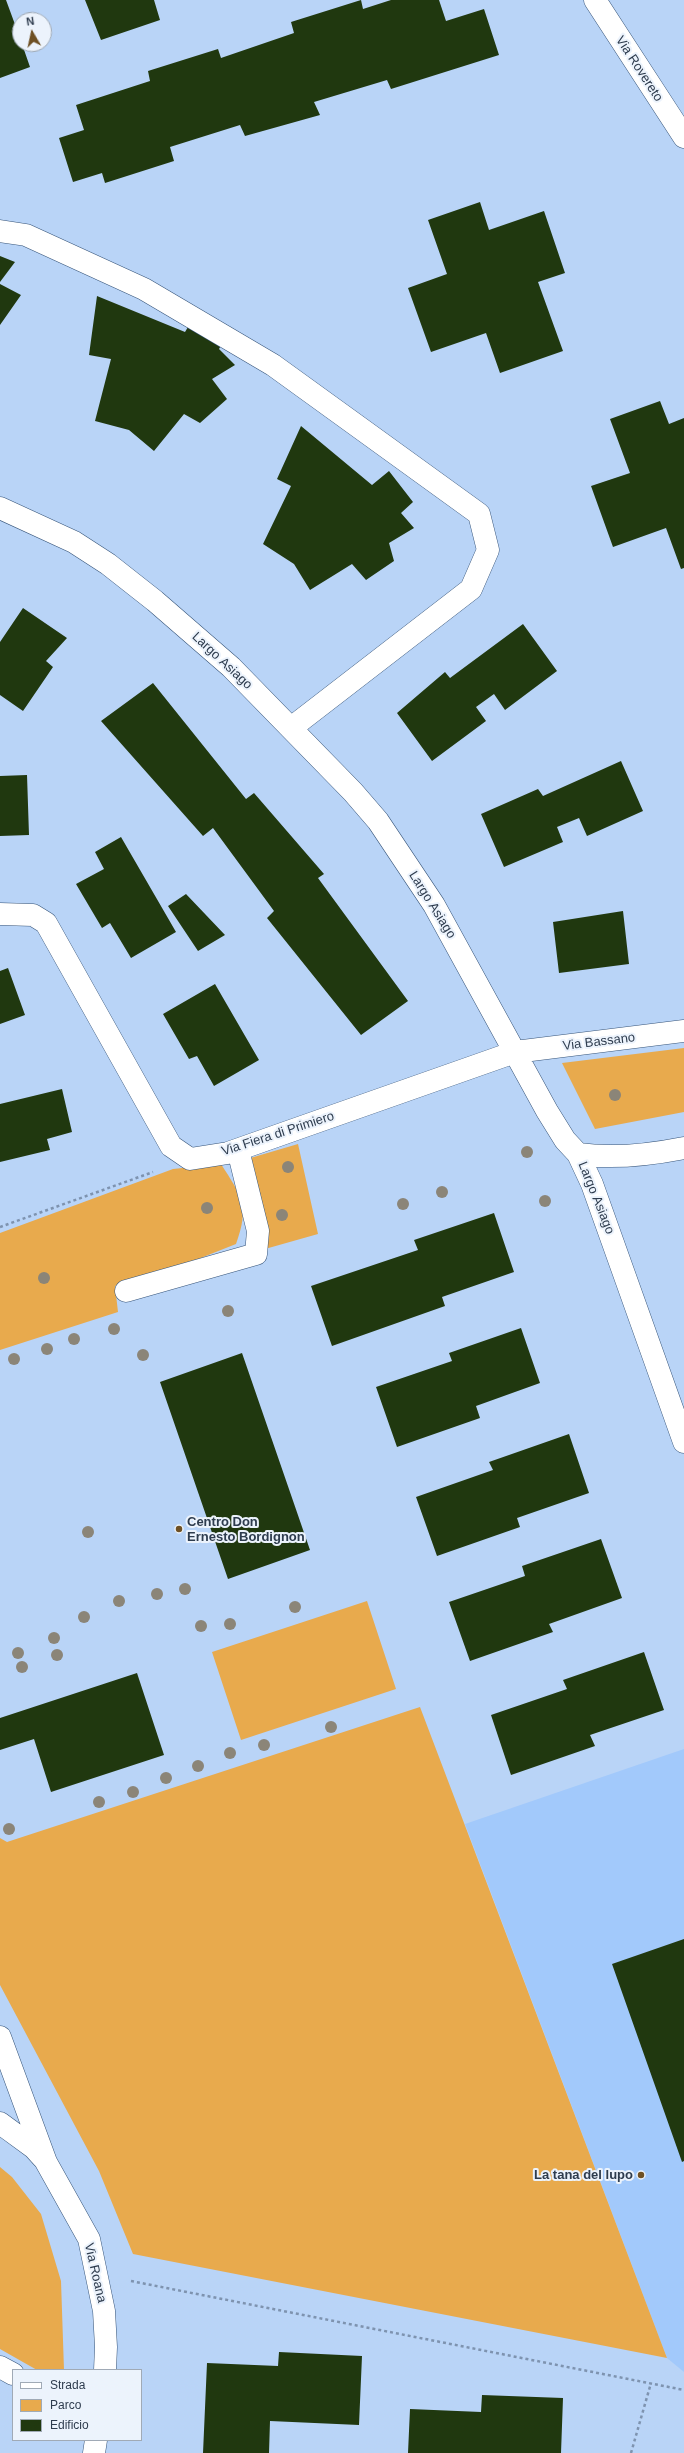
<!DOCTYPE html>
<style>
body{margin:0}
#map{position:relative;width:684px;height:2453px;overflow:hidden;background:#b9d4f7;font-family:Helvetica,sans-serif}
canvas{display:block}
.legend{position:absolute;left:12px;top:2369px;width:130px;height:72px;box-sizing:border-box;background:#ecf3fc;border:1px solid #a0aab6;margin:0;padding:5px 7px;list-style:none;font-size:12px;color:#2e3c4e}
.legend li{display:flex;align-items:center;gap:8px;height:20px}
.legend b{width:20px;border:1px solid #a0aab6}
.north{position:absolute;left:12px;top:12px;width:40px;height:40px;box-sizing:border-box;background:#ecf3fc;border:1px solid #a0aab6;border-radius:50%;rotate:351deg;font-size:11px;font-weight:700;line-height:16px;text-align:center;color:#2e3c4e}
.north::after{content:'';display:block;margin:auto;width:14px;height:18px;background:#6e5024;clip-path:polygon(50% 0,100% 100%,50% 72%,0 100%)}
</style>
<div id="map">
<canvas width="684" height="2453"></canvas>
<ul class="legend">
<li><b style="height:5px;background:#fff"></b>Strada</li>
<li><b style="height:11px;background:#e8aa4d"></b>Parco</li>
<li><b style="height:11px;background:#20380f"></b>Edificio</li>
</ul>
<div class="north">N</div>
</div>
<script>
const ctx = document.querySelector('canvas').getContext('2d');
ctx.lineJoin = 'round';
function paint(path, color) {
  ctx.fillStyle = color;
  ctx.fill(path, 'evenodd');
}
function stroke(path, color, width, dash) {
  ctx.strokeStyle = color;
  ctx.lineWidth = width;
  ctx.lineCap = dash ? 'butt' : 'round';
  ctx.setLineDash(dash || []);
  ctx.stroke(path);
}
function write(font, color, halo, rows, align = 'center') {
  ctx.font = font + ' Helvetica,sans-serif';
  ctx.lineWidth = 4;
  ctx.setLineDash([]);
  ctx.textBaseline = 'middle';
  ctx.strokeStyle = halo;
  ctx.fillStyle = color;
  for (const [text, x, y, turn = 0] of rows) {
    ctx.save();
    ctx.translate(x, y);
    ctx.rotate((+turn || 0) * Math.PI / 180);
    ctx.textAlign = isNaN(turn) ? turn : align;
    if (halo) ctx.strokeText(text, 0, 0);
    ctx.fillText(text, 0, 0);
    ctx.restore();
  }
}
const built = new Path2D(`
 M684,1749V2372L667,2358L465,1824Z`);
const green = new Path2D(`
 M684,1048V1112L595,1129L562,1063Z
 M298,1144L318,1234L265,1249L247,1159Z
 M221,1164C242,1197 250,1206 236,1244L178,1267L115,1286L118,1312L0,1350V1233L173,1169Z
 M367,1601L396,1689L241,1740L212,1652Z
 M420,1707L667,2358L133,2254L99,2171L0,1985V1838L7,1842Z
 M0,2167L12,2177L41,2214L61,2281L64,2370H37L0,2349Z`);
const building = new Path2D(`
 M0,0H6L20,38V44H22L30,67L0,78Z
 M85,0H154L160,20L101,40Z
 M361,0L363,9L391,0H439L446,21L484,9L499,55L391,89L387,80L314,102L320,115L245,136L240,125L170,147L174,161L105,183L102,173L73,182L59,138L84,130L76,105L150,81L148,71L218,49L221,58L294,33L291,22Z
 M480,202L489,230L544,211L565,273L538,282L563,351L500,373L486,333L431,352L408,288L447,274L428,220Z
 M0,256L15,262L0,282Z
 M0,284L21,295L0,325Z
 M97,296L185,332L191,322L224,340L219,349L235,365L212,379L227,399L200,423L184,414L154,451L129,430L95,421L111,359L89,355Z
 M660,401L669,424L684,418V568L681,569L666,528L613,547L591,486L630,473L610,419Z
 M301,426L372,485L389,471L413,502L401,513L414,528L389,543L394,561L366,580L352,564L310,590L294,564L263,544L291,486L277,479Z
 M23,608L67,638L46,661L53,667L23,711L0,695V642Z
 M523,624L557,671L505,710L494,694L476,707L486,721L432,761L397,713L445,672L450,678Z
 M153,683L246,799L254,793L324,874L318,878L408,1001L361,1035L267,918L274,911L213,828L203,836L101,721Z
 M621,761L643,811L587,836L579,818L557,827L563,842L504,867L481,814L538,789L543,796Z
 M27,775L29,835L0,836V776Z
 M121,837L176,932L131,958L110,923L102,928L76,884L104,869L95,852Z
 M186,894L225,935L198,951L168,906Z
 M623,911L629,964L559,973L553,922Z
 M8,968L25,1015L0,1024V971Z
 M215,984L259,1060L214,1086L197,1056L189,1059L163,1014Z
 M62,1089L72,1132L47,1139L50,1150L0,1162V1104Z
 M494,1213L514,1272L442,1297L445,1306L332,1346L311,1286L418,1250L414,1240Z
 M521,1328L540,1383L476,1406L480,1418L397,1447L376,1387L452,1361L449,1353Z
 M242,1353L310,1550L228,1579L160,1382Z
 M569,1434L589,1493L517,1518L520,1527L437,1556L416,1497L493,1470L489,1462Z
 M601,1539L622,1598L549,1624L553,1632L470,1661L449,1602L525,1576L522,1566Z
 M644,1652L664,1710L590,1735L595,1746L511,1775L491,1715L567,1689L563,1680Z
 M137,1673L164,1755L51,1792L34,1739L0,1750V1718Z
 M684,1939V2161L682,2162L612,1964Z
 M279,2352L362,2356L359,2425L270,2421L269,2453H203L207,2363L278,2366Z
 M482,2395L563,2398L561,2453H408L410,2409L481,2412Z`);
const path = new Path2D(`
 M0,1227L153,1172
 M131,2281L684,2390
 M631,2453L651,2383`);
const minor = new Path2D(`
 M595,0L684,137
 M0,231L26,235L144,289L273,365L479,514L488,550L471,589L291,728
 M0,508L74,542L108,564L155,601L231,667L353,792L378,821L434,905L547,1111L565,1140L578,1154L592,1184L684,1442
 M0,914L33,915L46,923L171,1146L190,1159L228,1153L515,1052L684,1031
 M578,1154C614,1159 649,1155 684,1148
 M126,1291L256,1254L258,1231L238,1150
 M0,2037L46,2162L89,2239L104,2311L106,2347L105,2370
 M0,2123L34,2148L43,2158
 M0,2367L13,2374
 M94,2453L96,2440`);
const trees = [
 [615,1095],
 [527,1152],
 [288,1167],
 [442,1192],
 [545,1201],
 [403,1204],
 [207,1208],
 [282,1215],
 [44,1278],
 [228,1311],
 [114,1329],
 [74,1339],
 [47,1349],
 [143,1355],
 [14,1359],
 [88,1532],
 [185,1589],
 [157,1594],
 [119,1601],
 [295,1607],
 [84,1617],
 [230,1624],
 [201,1626],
 [54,1638],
 [18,1653],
 [57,1655],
 [22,1667],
 [331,1727],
 [264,1745],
 [230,1753],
 [198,1766],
 [166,1778],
 [133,1792],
 [99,1802],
 [9,1829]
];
const markers = [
 [179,1529,4,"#6e5024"],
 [641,2175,4,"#6e5024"]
];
const streetNames = [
 ["Via Rovereto",639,69,57],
 ["Largo Asiago",222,661,43],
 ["Largo Asiago",432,905,58],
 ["Via Bassano",599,1042,-7],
 ["Via Fiera di Primiero",278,1134,-18],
 ["Largo Asiago",596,1198,68],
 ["Via Roana",95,2273,77]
];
const poiNames = [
 ["Centro Don",187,1522],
 ["Ernesto Bordignon",187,1537],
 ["La tana del lupo",633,2175,"right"]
];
paint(built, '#a2c9fb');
paint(green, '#e8aa4d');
paint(building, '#20380f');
stroke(minor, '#365479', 23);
stroke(path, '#7e93af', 2.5, [3, 3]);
stroke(minor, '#fff', 22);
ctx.fillStyle = '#8b8578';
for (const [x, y] of trees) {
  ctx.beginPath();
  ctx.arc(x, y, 6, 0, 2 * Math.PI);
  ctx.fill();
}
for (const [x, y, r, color] of markers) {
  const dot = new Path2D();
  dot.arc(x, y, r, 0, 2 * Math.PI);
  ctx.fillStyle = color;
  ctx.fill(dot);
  stroke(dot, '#ecf3fc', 1.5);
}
write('13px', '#2e3c4e', '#ecf3fc', streetNames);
write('bold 13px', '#2e3c4e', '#ecf3fc', poiNames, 'left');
</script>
